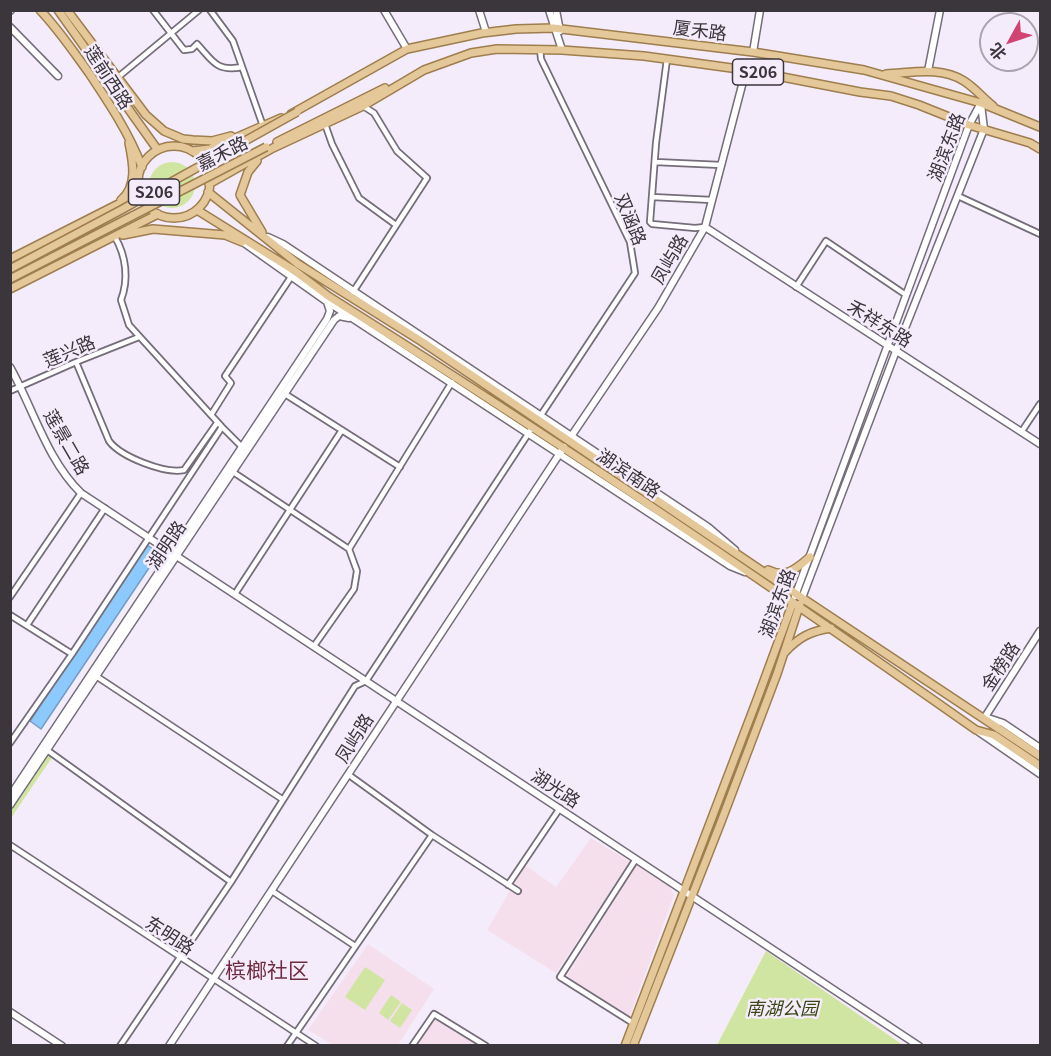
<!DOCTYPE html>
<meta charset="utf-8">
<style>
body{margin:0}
#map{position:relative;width:1051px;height:1056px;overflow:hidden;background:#f5ecfb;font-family:Georgia,"Noto Sans SC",serif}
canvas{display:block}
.frame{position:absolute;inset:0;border:12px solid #3a363c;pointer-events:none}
.north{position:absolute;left:979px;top:12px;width:60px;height:60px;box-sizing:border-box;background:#f5ecfb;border:2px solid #aaa3af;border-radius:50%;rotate:230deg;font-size:16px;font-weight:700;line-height:24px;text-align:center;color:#3a363c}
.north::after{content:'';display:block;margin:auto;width:21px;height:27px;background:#d04373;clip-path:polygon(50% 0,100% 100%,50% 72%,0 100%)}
</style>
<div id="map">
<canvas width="1051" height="1056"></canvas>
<div class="frame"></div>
<div class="north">北</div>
</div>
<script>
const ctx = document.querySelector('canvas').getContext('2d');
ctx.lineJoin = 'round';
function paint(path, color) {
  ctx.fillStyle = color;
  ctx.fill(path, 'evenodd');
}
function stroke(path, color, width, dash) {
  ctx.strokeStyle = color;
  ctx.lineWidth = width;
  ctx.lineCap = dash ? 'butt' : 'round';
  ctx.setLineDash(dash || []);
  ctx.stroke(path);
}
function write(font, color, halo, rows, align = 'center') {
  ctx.font = font + ' Georgia,"Noto Sans SC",serif';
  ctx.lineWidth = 5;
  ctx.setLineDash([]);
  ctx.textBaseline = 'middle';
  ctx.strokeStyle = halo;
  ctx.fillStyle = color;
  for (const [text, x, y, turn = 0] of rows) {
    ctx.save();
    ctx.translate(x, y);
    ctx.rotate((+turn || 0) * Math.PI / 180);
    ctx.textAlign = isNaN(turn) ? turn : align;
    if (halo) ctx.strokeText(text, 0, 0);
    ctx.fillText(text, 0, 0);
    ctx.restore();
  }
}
const education = new Path2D(`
 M591,838L630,862L556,973L487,930L525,865L556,887Z
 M637,864L670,887L674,895L629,1018L567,976Z
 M368,944L434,989L398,1045H333L308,1030Z
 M435,1019L478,1045H416Z`);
const green = new Path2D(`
 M149 185a23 23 0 1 1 46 0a23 23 0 1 1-46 0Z
 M47,752L53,756L11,818V806Z
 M766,951L903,1045H717Z
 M365,967L385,980L365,1010L345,997Z
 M391,995L401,1002L388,1020L379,1013Z
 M402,1003L412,1010L400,1028L390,1021Z`);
const water = new Path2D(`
 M147,545L159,553L41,729L30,721Z`);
const street = new Path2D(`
 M153,10L184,50L192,49L197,44C213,61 216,72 242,67
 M210,10L233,41L263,126
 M667,59L656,143L650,222L652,224L695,228L705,227
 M111,83L199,10
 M325,124L332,144L359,198L396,225
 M655,162L721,165
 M958,196L1040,234
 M652,197L712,200
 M115,237C126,256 129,279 121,300L129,325L222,427L243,448
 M796,287L826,241L906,295
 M353,292L427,178L397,151L374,113L363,106
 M76,362L109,441C121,457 165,474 184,470L217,423
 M10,391L76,362L139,337
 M285,394L400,467
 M211,415L231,383L225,376L291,277
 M539,418L635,273L630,242L541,59L540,49
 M1022,431L1040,404
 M233,472L349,549
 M235,594L342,430
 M10,597L81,493
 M10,615L72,654
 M27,625L105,508
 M314,646L354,589L357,571L349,549L452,382
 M96,676L282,799
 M10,743L72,654L222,427
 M47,750L231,882
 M349,775L432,835L518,891
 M10,845L316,1046
 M508,885L560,808
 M272,891L355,946
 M633,1023L560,977L636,859
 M120,1046L231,882L355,686L366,681L532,428
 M287,1046L432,835
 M412,1046L434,1014L486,1046`);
const secondary = new Path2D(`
 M384,10L407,49
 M479,10L486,32
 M549,10L562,50
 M556,10L560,31
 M10,11L11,10
 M10,27L58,76
 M753,52L760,10
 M928,71L940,10
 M705,227L1040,444
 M268,237L283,244L708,527L735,550
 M240,240L326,301L730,566L745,572
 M10,367C33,408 47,460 81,493L919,1046
 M570,438L658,308L705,227L746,70
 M795,596L969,125L981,103
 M802,598L896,351L984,129L981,104
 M1040,631L985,717L1003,723L1040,748
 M979,732L1040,774
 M10,796L327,319L330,311L327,302
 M10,805L334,320L339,316L349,318
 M10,1012L62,1046
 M169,1046L564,447`);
const primary = new Path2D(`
 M40,10C59,30 73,51 89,73C109,103 129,133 142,167
 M58,10L157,149
 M67,10L146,115L164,131L183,139L193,140L212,141L231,136
 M886,74C912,73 940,66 964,81C975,88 983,98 993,106
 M291,114L407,49L482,33L516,29L553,28L753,52L864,70L981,103L1040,127
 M277,142L385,88
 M138 182a36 36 0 1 1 72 0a36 36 0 1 1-72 0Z
 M192,151L210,149L281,118
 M257,161L248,172L240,195L262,232
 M209,184L273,148L363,106L424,70L471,53L497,49L562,50L644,56L746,70L860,92L891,96L919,105L969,125L1030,143L1040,149
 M208,192L298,264L421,341L802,598L1040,756
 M121,200C138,186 133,162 129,143
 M197,210L295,271L328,296C548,434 763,580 976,730L994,735L1040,766
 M123,235L153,229L225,235L242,242
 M10,259L140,193
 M10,289L158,214
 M768,570C786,579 797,568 810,557
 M785,652C799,637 811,631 831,628
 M625,1046L758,697L793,602
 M633,1046L721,822L777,674L800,604`);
const primaryBridge = new Path2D(`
 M10,269L121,210L297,112
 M10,279L266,147`);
const shields = [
 [758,72,51],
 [154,192,51]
];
const shieldNames = [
 ["S206",758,72],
 ["S206",154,192]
];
const streetNames = [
 ["厦禾路",700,30,7],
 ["莲前西路",109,77,57],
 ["湖滨东路",946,147,-69],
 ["嘉禾路",222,153,-27],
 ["双涵路",631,219,68],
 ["凤屿路",669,259,-60],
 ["禾祥东路",880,323,32],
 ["莲兴路",69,351,-23],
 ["莲景二路",67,442,60],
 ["湖滨南路",629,473,34],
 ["湖明路",166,545,-56],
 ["湖滨东路",777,603,-70],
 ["金榜路",1000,666,-57],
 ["凤屿路",354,738,-58],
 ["湖光路",556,788,33],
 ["东明路",170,935,33]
];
const parkNames = [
 ["南湖公园",782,1008]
];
const quarterNames = [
 ["槟榔社区",267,970]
];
paint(education, '#f5dfec');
paint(green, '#d1e5a3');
paint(water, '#8ccafd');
stroke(water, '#739ec3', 1.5);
stroke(street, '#756d79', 8);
stroke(secondary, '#756d79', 9);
stroke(primary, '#9e7e4e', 10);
stroke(street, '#fff', 4.5);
stroke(secondary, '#fff', 6);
stroke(primary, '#e5c89a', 7);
stroke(primaryBridge, '#9e7e4e', 10, []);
stroke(primaryBridge, '#e5c89a', 7);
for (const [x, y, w] of shields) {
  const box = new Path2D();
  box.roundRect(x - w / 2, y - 13, w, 26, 4.5);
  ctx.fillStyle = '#f5ecfb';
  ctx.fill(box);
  stroke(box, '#3a363c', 1.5);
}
write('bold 16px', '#3a363c', null, shieldNames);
write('18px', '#3a363c', '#f5ecfb', streetNames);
write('italic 18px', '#394512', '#f5ecfb', parkNames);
write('21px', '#702b40', '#f5ecfb', quarterNames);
</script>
